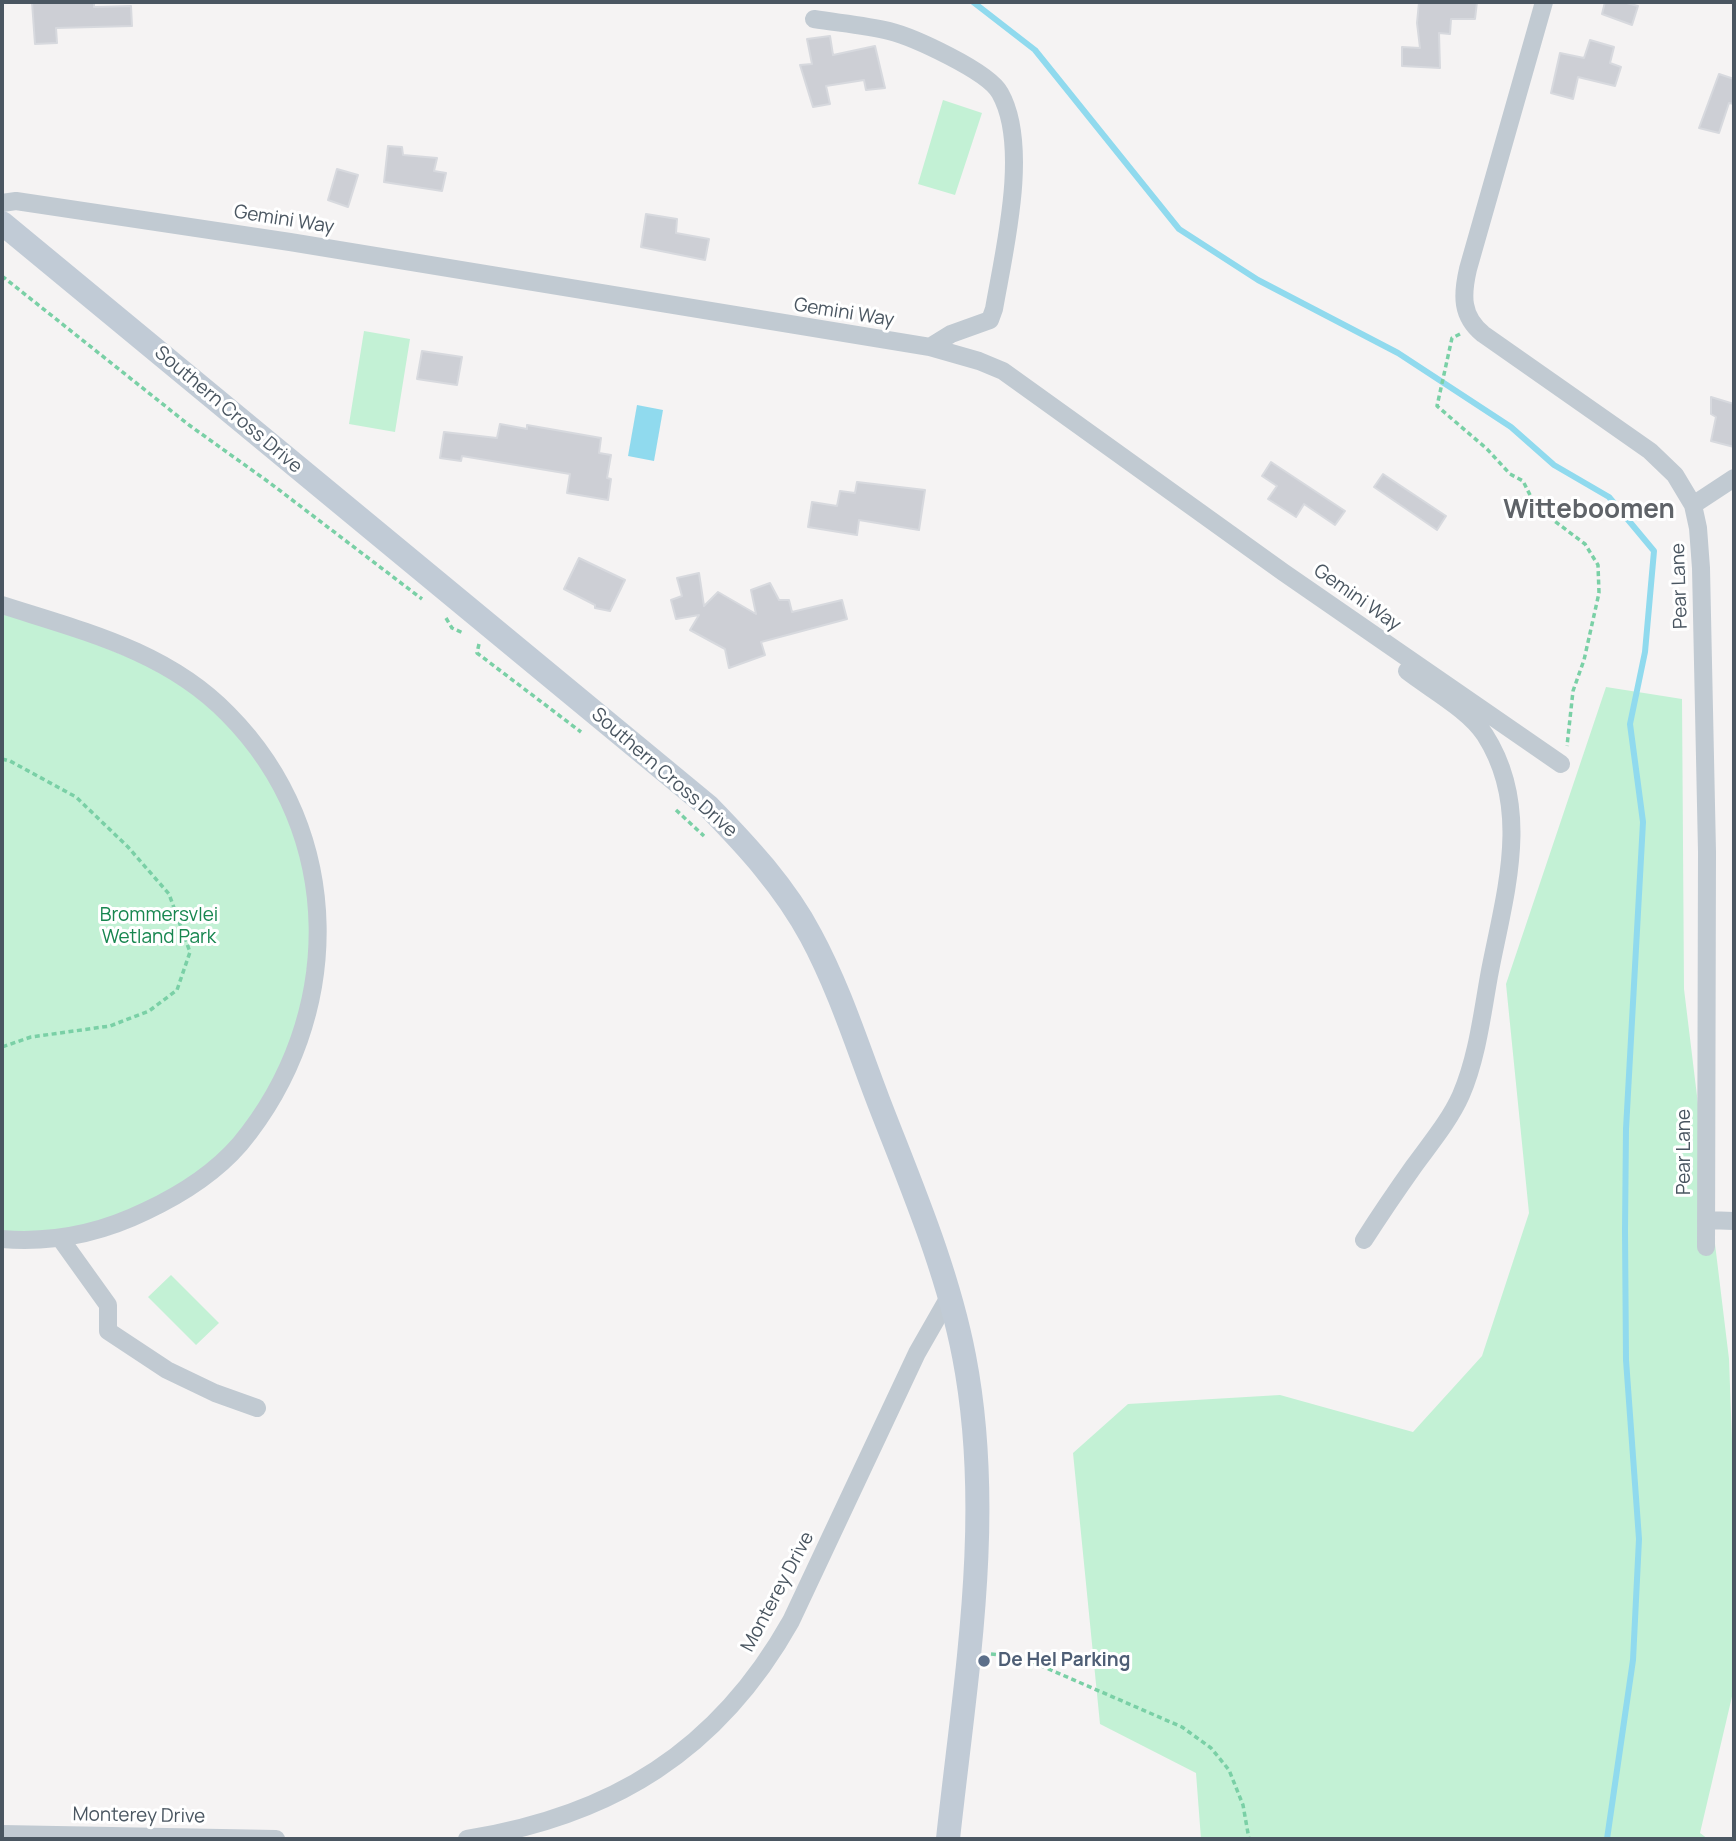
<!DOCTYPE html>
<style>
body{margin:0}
#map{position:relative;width:1736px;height:1841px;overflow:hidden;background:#f5f3f3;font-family:Manrope,sans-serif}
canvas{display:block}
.frame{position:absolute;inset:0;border:4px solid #4a5661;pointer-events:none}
</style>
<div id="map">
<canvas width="1736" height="1841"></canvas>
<div class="frame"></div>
</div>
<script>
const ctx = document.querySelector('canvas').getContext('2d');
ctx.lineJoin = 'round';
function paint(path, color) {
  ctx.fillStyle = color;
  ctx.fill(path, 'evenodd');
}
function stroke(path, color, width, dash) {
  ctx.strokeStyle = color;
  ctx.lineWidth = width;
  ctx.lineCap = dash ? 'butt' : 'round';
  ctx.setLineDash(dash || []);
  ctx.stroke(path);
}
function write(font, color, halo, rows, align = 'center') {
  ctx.font = font + ' Manrope,sans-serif';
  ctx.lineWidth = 6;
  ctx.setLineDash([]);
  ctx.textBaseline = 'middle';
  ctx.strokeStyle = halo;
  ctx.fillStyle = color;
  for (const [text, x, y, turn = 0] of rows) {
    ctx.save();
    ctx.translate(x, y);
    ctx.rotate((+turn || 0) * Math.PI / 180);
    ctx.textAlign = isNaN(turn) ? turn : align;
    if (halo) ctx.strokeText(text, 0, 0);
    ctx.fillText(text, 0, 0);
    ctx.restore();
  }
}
const green = new Path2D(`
 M943,100L982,113L955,195L918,184Z
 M364,331L410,339L395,432L349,424Z
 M2,605L195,685L273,771L315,899L298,1047L239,1145L129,1219L2,1239Z
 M1606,687L1682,699L1684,989L1729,1359L1734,1496V1688L1700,1833L1708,1839H1201L1196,1773L1100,1724L1073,1453L1128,1404L1280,1395L1413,1432L1482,1356L1529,1213L1506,984Z
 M171,1275L219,1323L196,1345L148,1297Z`);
const water = new Path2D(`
 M637,405L663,410L654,461L628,456Z`);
const stream = new Path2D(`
 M973,2L1035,50L1179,229L1258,280L1398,353L1511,427L1554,465L1609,497L1654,551L1645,652L1630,724L1643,822L1626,1129L1625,1230L1626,1360L1639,1539L1633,1660L1607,1839`);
const building = new Path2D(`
 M32,2H94V7L131,6L132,26L56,28L57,43L35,44Z
 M1419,2H1477L1475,19H1451L1450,34L1439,33L1440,68L1402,66V47L1420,48L1417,23Z
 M1605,2H1623L1638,6L1632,25L1602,14Z
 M830,36L833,55L875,46L885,88L866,90L864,80L826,86L830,104L813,107L800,65L812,64L807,39Z
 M1590,40L1614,47L1610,63L1621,67L1615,86L1578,77L1573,99L1551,93L1560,53L1584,58Z
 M1719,74L1734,79V104L1729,103L1719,133L1699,128Z
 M388,146L402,147L403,155L437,158L434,171L446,173L442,191L384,182Z
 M337,169L358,175L348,207L328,200Z
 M646,214L677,219L676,233L709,239L705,260L641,247Z
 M422,351L462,357L457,385L417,379Z
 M1711,397L1734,404V447L1711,441L1716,417L1711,414Z
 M500,424L527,429V425L601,438L599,453L611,455L607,478L611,479L608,500L567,493L570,474L462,456L461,461L440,458L444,432L497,438Z
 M1271,462L1345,511L1335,525L1304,504L1296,517L1268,499L1277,486L1262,476Z
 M1383,474L1446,516L1437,530L1374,487Z
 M857,482L925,490L919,530L859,520L857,535L808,527L812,502L837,506L840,491L855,493Z
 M579,558L625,580L610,611L595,608V605L564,589Z
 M699,573L704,606L718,592L756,614L751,590L770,583L779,600H789L792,612L842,600L847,619L761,642L765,655L729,668L725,649L690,630L699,615L676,619L671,600L682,596L677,578Z`);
const path = new Path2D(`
 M2,276L189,425L270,483L422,599
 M1460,334L1452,338L1437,406L1487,449L1510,474L1523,481L1536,507L1585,544L1598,565L1599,593L1584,660L1573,691L1567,746
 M446,618L452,628L463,633
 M479,644L477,653L581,732
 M2,759L10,761L76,797L128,847L169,894L190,952L177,990L149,1011L110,1026L31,1037L2,1047
 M676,810L704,836
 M991,1654L1021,1657L1182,1727L1211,1748L1229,1770L1243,1805L1249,1839`);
const street = new Path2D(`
 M1544,2L1468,269C1462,295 1461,316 1483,334L1650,451L1675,475L1693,505L1698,528L1701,568L1707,852L1706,1247
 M814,19C839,23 865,25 889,31C913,37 988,71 1000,93C1030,146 1004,251 994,309L990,320L951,334L930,347
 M2,203L16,201L290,242L930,347L979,361L1003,371L1283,572L1561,764
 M1693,505L1734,478
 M2,605C83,631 167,651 228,714C346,833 345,1017 240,1144C215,1173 180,1195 146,1211C101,1233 51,1243 2,1239
 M1706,1220L1734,1221
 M60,1238L108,1305V1331L167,1370L215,1393L257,1408
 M1364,1240C1380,1215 1397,1190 1414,1166C1430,1144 1450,1120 1461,1095C1477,1058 1482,1015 1489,976C1504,896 1533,810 1485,735C1469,710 1430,689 1407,671
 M2,1834L276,1839
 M467,1839C612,1816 718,1751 791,1621L917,1353L949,1297`);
const secondary = new Path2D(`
 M2,223L709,807C747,846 785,887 811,936C839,988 857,1045 878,1100C910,1183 947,1268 964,1356C995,1516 965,1680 948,1839`);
const markers = [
 [984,1661,7,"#5c6f8a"]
];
const streetNames = [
 ["Gemini Way",284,220,9],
 ["Gemini Way",844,313,9],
 ["Southern Cross Drive",228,410,40],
 ["Pear Lane",1680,586,-92],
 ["Gemini Way",1357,598,35],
 ["Southern Cross Drive",664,773,41],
 ["Pear Lane",1685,1152,-90],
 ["Monterey Drive",778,1592,-62],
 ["Monterey Drive",139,1816,1]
];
const parkNames = [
 ["Brommersvlei",159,916],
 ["Wetland Park",159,938]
];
const serviceNames = [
 ["De Hel Parking",998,1661]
];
const districtNames = [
 ["Witteboomen",1589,511]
];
paint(green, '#c3f1d5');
paint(water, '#90daee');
stroke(stream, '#90daee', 6);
paint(building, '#cdcfd5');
stroke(building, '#d7d9de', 2);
stroke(path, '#7ad0a6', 3.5, [5, 3.5]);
stroke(street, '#c1cad2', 18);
stroke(secondary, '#c1cbd6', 24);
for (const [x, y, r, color] of markers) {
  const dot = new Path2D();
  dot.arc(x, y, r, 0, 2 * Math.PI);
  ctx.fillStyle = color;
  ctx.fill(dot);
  stroke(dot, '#fff', 2.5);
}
write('19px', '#4a5661', '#fff', streetNames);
write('19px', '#17864f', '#fff', parkNames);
write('bold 19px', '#4e5e75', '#fff', serviceNames, 'left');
write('bold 26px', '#5f6368', '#fff', districtNames);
</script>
